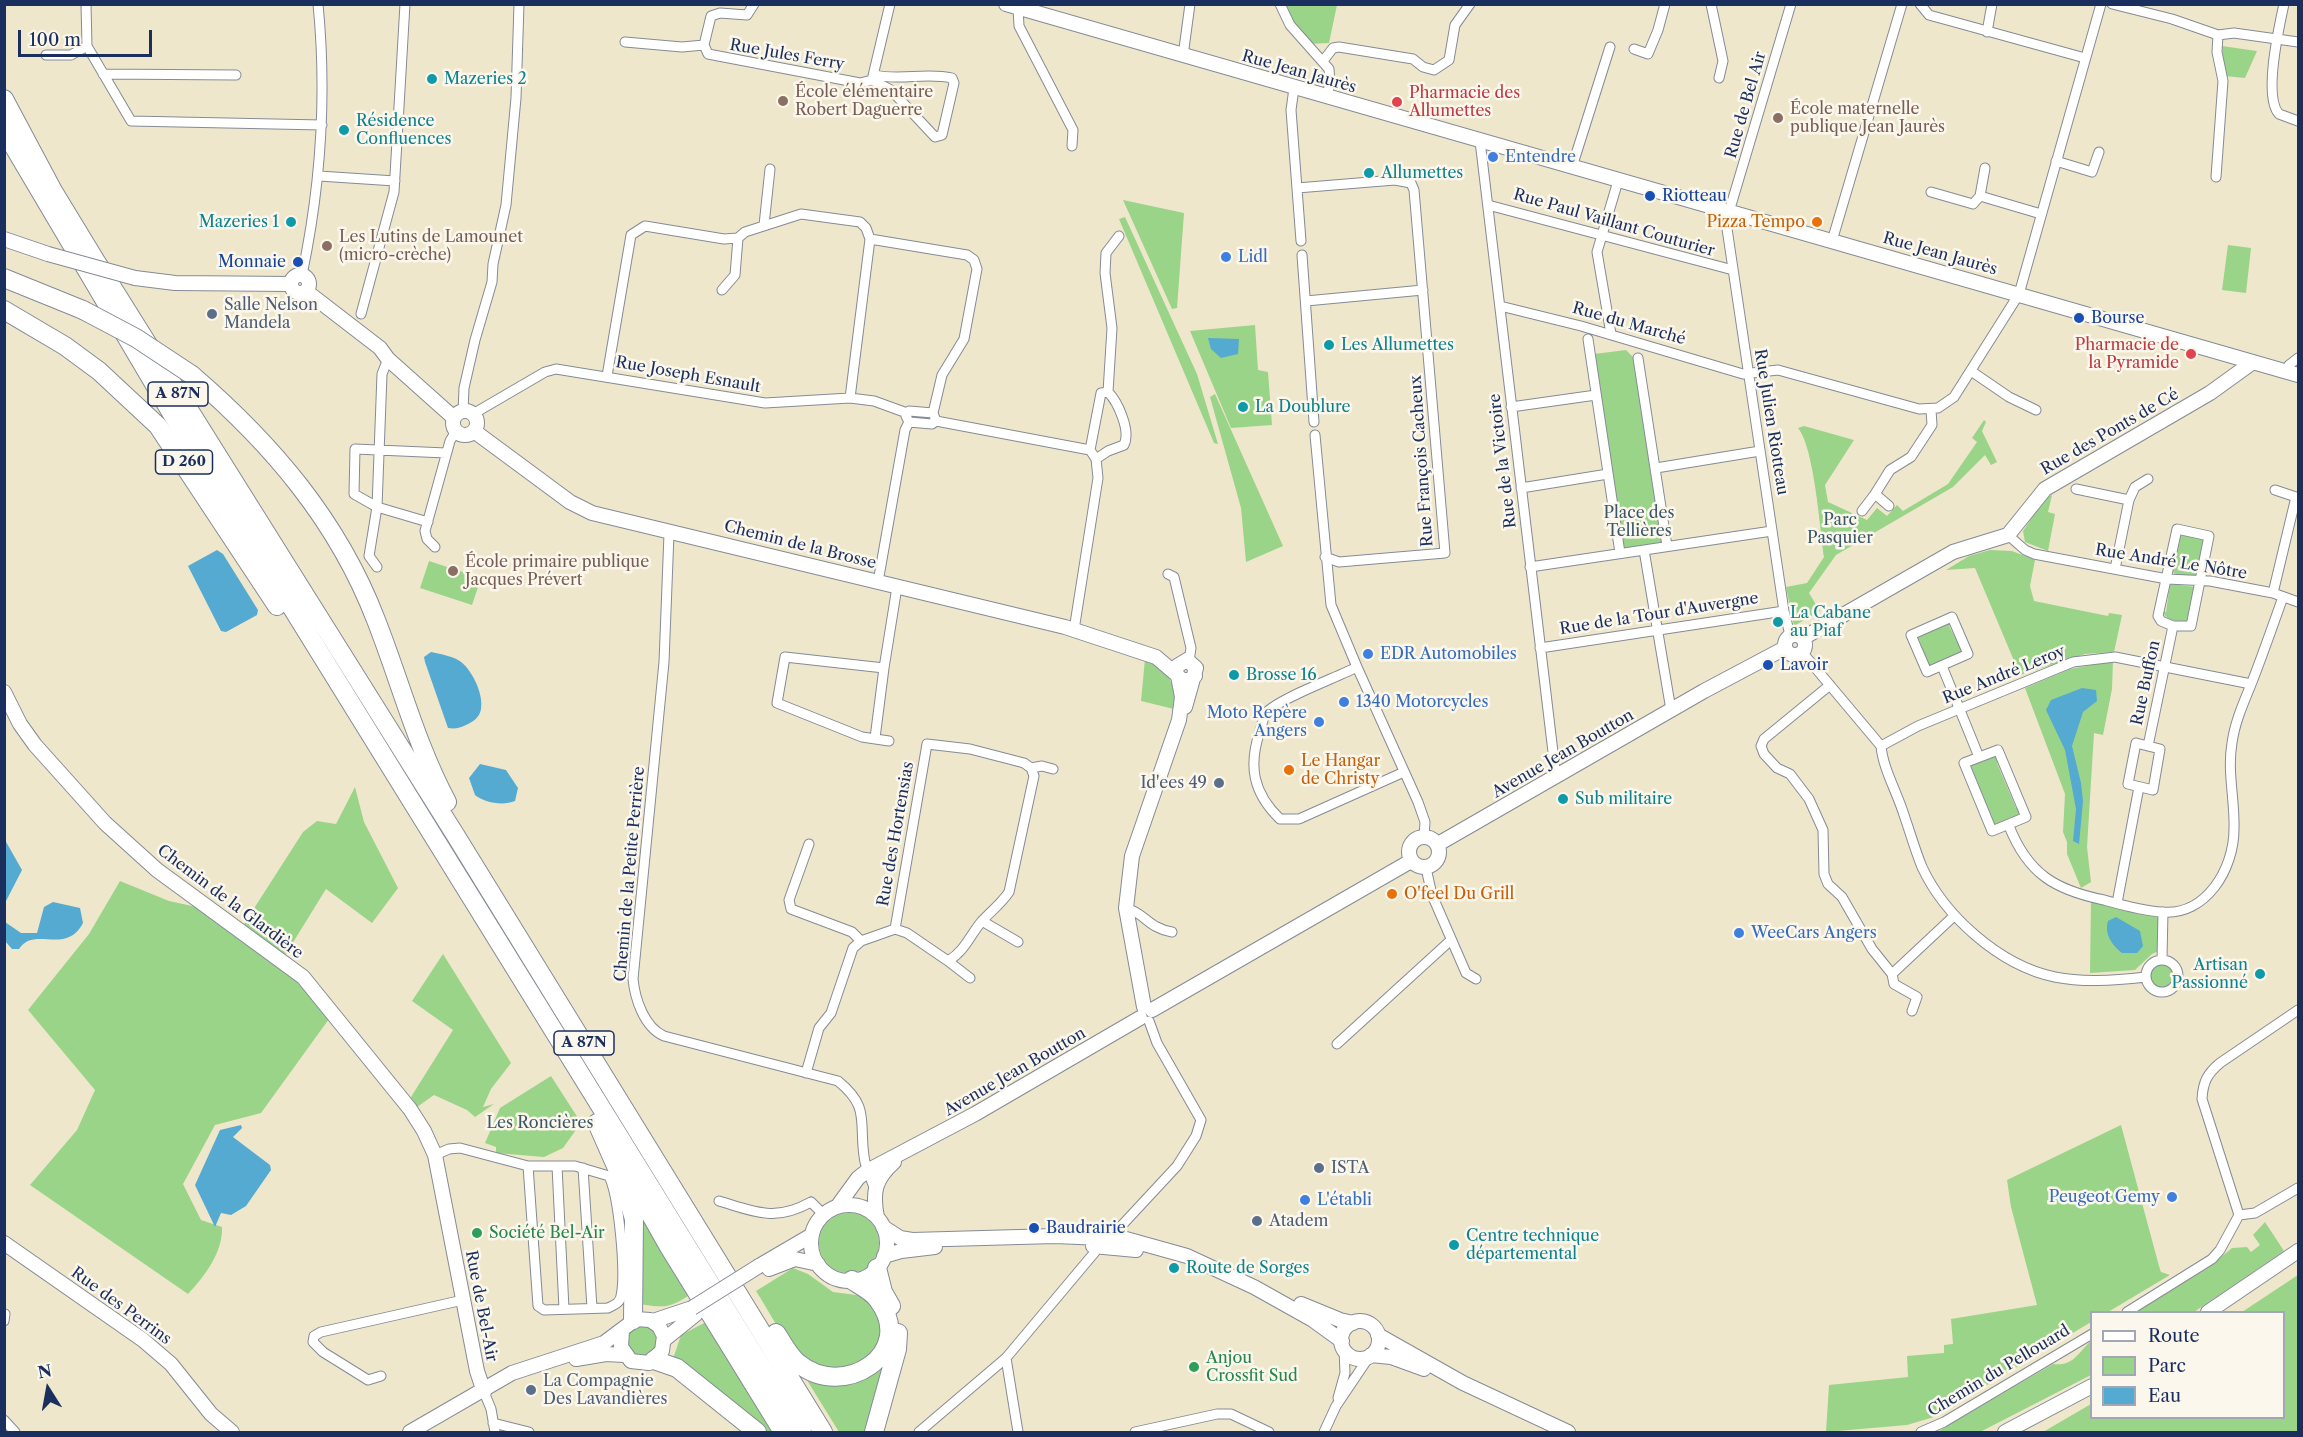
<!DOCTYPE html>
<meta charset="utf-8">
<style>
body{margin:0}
#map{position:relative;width:2303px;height:1437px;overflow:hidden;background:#efe7cc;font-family:"Libre Caslon Text",serif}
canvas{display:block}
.frame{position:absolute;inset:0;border:6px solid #1b2f5e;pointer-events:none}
.legend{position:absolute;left:2090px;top:1311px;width:195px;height:108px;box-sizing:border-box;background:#fbf7ec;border:2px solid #a1a7b3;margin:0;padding:8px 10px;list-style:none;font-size:18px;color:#1b2f5e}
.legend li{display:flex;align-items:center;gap:12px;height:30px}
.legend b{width:30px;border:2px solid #a1a7b3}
.north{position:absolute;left:18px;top:1359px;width:60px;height:60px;-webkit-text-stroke:4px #fbf7ec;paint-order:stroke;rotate:349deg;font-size:16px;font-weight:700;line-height:24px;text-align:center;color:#1b2f5e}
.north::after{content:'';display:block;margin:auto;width:21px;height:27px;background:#1b2f5e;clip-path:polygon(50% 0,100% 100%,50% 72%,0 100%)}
.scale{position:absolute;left:18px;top:30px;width:134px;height:27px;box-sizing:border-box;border:3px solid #1b2f5e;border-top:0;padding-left:8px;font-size:18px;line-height:21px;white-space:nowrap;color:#1b2f5e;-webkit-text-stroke:4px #fbf7ec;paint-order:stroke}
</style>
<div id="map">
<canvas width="2303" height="1437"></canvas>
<div class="frame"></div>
<ul class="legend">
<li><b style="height:8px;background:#fff"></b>Route</li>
<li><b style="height:16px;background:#9ad488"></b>Parc</li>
<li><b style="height:16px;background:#55aad1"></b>Eau</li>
</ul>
<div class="north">N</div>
<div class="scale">100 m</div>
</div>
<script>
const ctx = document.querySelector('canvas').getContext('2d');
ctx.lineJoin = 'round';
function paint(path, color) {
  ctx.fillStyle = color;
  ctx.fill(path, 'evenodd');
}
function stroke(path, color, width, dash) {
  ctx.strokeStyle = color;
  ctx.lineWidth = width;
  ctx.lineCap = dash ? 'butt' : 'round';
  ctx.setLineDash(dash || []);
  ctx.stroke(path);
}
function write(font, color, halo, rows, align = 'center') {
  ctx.font = font + ' "Libre Caslon Text",serif';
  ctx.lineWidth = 5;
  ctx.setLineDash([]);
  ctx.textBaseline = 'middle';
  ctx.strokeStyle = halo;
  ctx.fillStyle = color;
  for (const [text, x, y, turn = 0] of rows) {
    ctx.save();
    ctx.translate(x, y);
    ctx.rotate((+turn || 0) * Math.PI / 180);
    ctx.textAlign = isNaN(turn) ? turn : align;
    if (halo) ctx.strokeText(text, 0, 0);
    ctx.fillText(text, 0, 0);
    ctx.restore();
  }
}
const green = new Path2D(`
 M1283,5H1337L1329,43L1309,44L1293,25Z
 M2222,46L2257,51L2245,78L2225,76Z
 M1123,200L1184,213L1177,308L1172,309Z
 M1125,217L1197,374L1218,444L1214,443L1119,219Z
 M2228,245L2251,248L2246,293L2222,290Z
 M1255,325L1258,370L1268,372L1272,425L1231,428L1190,331Z
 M1626,350L1635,359L1663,543L1623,548L1594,354Z
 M1215,394L1283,546L1246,562L1241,508L1210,397Z
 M1984,420L1986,422L1982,431L1997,462L1991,465L1985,455L1953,487L1836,555L1809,593L1820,611L1794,626L1786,587L1807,583L1824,557C1820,528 1814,447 1798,428L1804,426L1854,440L1825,485L1828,502L1867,520L1877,508L1887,516L1897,505L1903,511L1948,484L1977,442L1972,438Z
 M2052,495L2048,512L2055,514L2048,551L2025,542L2023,531L2045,498Z
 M2182,533L2206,539L2198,575L2195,576L2174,574L2171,564H2175L2180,541L2176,540Z
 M1990,550L2012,551L2035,560L2030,586L2034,601L2108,616L2109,613L2122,615L2114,652L2085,654L2020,675L1975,568L1946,570L1969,556Z
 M429,561L481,578L472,605L420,588Z
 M2170,584L2196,587L2188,616L2191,619L2186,623C2177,621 2165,621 2163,611L2166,612Z
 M1947,621L1952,624L1949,626L1962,651L1960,655L1929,666L1919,639L1916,640V637Z
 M1145,659C1168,666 1177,687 1174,709L1141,701Z
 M2113,661L2112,689L2103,735L2094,733L2087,847L2091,882L2081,888L2067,854V842L2063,832L2065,794L2025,688L2070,669Z
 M1994,755L2000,761L1997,763L2016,808L2019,807L2020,815L1995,826L1989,819L1992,817L1969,767L1970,763Z
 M355,787L364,822L398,888L372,923L326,889L284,957L244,924L303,832L317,821L336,824Z
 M120,881L169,901L215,911L289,965L329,1019L261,1113L215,1125L183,1184L201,1220L222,1227C223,1252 205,1276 188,1294L30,1185L77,1130L95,1090L28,1010L89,934Z
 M2091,901L2156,914L2160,920L2159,951L2152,954L2135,970L2090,973Z
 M443,954L511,1063L491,1089L483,1107L494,1104L475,1117L467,1110L434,1095L417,1107L411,1097L453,1030L412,1001Z
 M2149 975a12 12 0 1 1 24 0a12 12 0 1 1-24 0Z
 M551,1076L578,1118V1127L563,1148L544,1157L496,1153V1147L485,1143L500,1108Z
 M2121,1125L2159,1266L2161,1272L2170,1275L2108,1312H2092L2091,1322L1934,1417L1907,1425L1826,1432L1829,1385L1908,1377L1907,1356L1944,1353V1345L1953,1344L1951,1319L2037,1305L2011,1207L2007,1180Z
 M819 1243a30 30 0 1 1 60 0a30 30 0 1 1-60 0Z
 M641,1215L691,1294C670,1308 665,1308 640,1304Z
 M2265,1222L2284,1251L2194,1312H2136L2208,1268L2232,1248L2247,1247L2251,1252L2260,1245L2253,1235Z
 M793,1268L808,1274L833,1292L871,1297L882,1329C879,1337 877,1348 872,1354C853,1375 815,1372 797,1353C781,1336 769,1311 756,1291Z
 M2298,1275V1432H2043L2091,1404L2092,1418H2284V1312H2242Z
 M708,1321L778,1432H764L672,1362L681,1335Z
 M627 1341a15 15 0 1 1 30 0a15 15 0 1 1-30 0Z
 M2091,1341V1375L1980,1432H1937L2053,1364C2074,1367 2079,1351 2091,1341Z
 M886,1356L869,1432H839L805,1377Z`);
const water = new Path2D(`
 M1208,338L1239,339L1238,354L1221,358L1211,349Z
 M217,550L223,554L258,610L257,615L226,632L221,631L188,566Z
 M431,652C440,654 451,656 458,660C471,667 484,694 481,709C480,717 473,722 466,725C460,728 455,729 448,728L425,662L424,657Z
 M2082,688L2096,690L2097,701L2083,712L2072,746L2081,783L2083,801L2079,844L2073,841L2076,809L2065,750L2046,710L2051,700Z
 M480,764L506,770L518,788L515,801C503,806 485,803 475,795L469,778Z
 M5,840L22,870L5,903Z
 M53,902L80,908L83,923C66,956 34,925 19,949H12L5,941V922L21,933H37L44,907Z
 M2116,917L2140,931L2143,946L2137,953H2122C2112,945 2104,934 2108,921Z
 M241,1125L242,1128L233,1137L270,1165L271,1170L246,1206L231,1215L221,1213L215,1227L195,1185L220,1130Z`);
const street = new Path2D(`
 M86,4L87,46L131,121L322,125
 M754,4L747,15L720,13L711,16L704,45L708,54L860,83L872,80
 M1280,4L1290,25L1329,69L1330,82L1327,97
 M1711,4L1723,61L1719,78
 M1920,4L1929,15L2085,58
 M2112,4L2172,19L2218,35L2234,33L2298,42
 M2284,4C2279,27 2263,97 2279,114L2298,121
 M1018,8L1019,26L1073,130L1072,146
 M1987,32L1992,4
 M625,42L682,47L704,45
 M1634,49L1648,54L1658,30L1665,4
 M46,55H71L87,46
 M1183,56L1190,4
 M1323,61L1333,48L1339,47L1413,59L1423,67L1434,70L1449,60L1455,25L1470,4
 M103,74L236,75
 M872,80L891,90L935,137L942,135L954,83L952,78C926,72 900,81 874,75
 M872,80L890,4
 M1294,88L1291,110L1301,241
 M1480,141L1556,777
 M2056,161L2092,172L2099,152
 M1572,167L1610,47
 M1985,168L1980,196L2041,214
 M319,176L395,181
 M2216,177L2223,81L2217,52L2218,35
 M1297,188L1395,180L1411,183L1414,190L1445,553L1339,562L1325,557
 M1931,192L1973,204L1980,196
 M1488,205L1733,270
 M764,225L770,169
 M1832,241L1902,4
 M1302,255L1314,422
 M302,275C321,185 327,96 318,4
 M722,290L735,275L738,238
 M1306,301L1423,290
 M1500,306L1581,326L1743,374L1778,370L1919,409L1938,408L1954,397L2019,294L2101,4
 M361,314L394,192L405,4
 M1611,334L1597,252L1618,181
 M1588,339L1620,553
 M1638,358L1667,546
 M388,359L382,374L377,507L428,522
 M1971,371L2009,397L2036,410
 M2286,371L2289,365L2298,358
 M607,376L631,235L645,226L724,239L738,238L745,232L801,214L860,222L866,228L870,239
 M850,398L870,239L967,255L974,260L977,269L964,339L942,375L933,413
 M1511,407L1596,395
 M463,411L464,388L475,340L492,282L493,264L506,205L516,98L519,4
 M909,411L933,413L936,421L932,424L909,422L906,416Z
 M473,414L545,372L556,369L765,403L850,398L874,401L907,413
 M936,421L1090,450
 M1315,435L1331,605L1357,667
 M1096,459L1108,451L1124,445C1131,431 1118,402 1108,392
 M1656,468L1760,451
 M1521,488L1608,474
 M2076,489L2129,500L2115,569
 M2129,500L2135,487L2148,479
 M1889,506L1875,494L1890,470L1911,457L1932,425L1931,410
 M1862,511L1875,494
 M2177,529L2209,536L2191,626H2173L2161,621L2158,616Z
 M669,534L664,662L633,979C635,999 644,1027 664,1036L838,1081C870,1107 859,1121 864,1156C865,1167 870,1177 874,1187
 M2008,535L2025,550L2034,554L2167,579L2210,581L2273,593L2298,602
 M435,547L427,539L425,531L450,441L456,431
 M1644,550L1671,710
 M377,567L369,556L377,507L354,494L355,449L446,453
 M1530,567L1772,531
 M1168,574L1174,577L1191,648L1189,661
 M878,582L905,430L909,422
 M2273,593L2296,497L2275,490
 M1952,617L1968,654L1927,672L1911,635Z
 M1074,630L1098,478L1096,459L1090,450L1101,393L1108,392L1112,328L1105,273L1106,253L1119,236
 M1790,635L1784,611L1726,222L1791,4
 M1540,648L1784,611
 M1802,652L1881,746C1883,769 1897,792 1904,815C1910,832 1915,850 1922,867C1934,893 1953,916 1975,935C2031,983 2075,985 2146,977
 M1942,666L1979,757
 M1830,685L1764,739L1761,746L1764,754L1777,768L1790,774L1809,799L1823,830L1824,874L1828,884L1842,897L1872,949L1892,974L1954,916
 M875,738L884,668
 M889,741L862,737L777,703L785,657L884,668L897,587
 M2136,743L2160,749L2153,790L2128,784Z
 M1881,746L1918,726L2073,662L2115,657L2251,684
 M2148,746L2173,626
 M1998,750L2026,817L1992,831L1964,763Z
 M1031,768L1042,766L1053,769
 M1404,772L1299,819H1280C1253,793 1248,766 1260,731C1262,726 1263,717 1266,713C1278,699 1338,677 1357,667L1418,802L1425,822L1424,837
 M2009,826C2028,874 2055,890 2104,900C2122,905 2143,911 2162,912C2206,916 2234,869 2234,829C2235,800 2227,772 2232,743C2235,721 2244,702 2252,682C2263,654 2273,625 2283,597
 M809,844L789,900L791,909L852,932L861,941
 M1426,868L1432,895L1466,973L1476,979
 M2117,903L2139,787
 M1126,908C1145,913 1148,928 1172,932
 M982,921L1018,942
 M2162,959L2163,912
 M2146 976a16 16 0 1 1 32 0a16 16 0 1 1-32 0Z
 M948,961L970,978
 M1892,974L1894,984L1917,997L1912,1011
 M1337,1044L1451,940
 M806,1073L819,1028L831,1013L853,948L861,941L895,929L907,933L948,961C965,951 970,935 982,921C991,911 1001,904 1009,892L1034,776L1031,768L1024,763L970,749L927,744L895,929
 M435,1155L449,1149L460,1148L528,1166H575L609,1176C619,1197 626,1273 621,1296C620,1303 614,1305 608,1308L544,1310L538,1306L528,1166
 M557,1166L564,1309
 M583,1168L592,1308
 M719,1201C756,1212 775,1222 811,1202L824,1215
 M2239,1215L2202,1099C2203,1082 2207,1074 2220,1063L2298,1010
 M2239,1215L2255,1213L2298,1188
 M1111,1237L1177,1166L1196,1136L1201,1120L1157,1043L1149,1021
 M2127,1312L2212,1259L2220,1250L2239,1215
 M4,1321L5,1314
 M1006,1358L1018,1432
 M381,1376L368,1380L323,1352L313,1342L314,1336L321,1332L463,1300
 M484,1392L491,1409L495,1432
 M1338,1398L1345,1373L1344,1349
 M4,1420L15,1432
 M493,1423L529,1432
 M919,1432L1006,1358L1100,1246
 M1135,1432L1217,1414H1231L1269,1432
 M1324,1432L1336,1406L1369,1357
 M1921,1432L1944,1422L2092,1334`);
const secondary = new Path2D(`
 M1006,4L2298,375
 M4,239L48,254
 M291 284a9 9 0 1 1 18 0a9 9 0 1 1-18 0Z
 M135,278L175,283L291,284
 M306,291L380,348L388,359L454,418
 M453 423a12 12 0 1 1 24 0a12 12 0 1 1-24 0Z
 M474,431L570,502L592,513L1065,627L1156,657L1176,674
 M1785 645a10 10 0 1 1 20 0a10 10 0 1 1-20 0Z
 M1803,638L1953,552L2008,535L2045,489L2210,393L2253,362
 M4,692L20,724L35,745L105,823L157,870L303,977L410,1109L424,1131L435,1155L477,1371L484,1392
 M1185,707L1196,668L1187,660L1177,666L1176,674L1182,680H1189L1195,676
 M1409 852a15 15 0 1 1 30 0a15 15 0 1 1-30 0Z
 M1438,844L1704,691L1785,648
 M1144,1007L1126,908L1132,856L1179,720L1182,697L1178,676
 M1152,1010L1411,861
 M811 1243a38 38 0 1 1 76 0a38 38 0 1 1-76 0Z
 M837,1207L858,1178L867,1171L975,1114L1140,1018
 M877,1217C872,1192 875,1179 894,1162
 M883,1227L900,1238L912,1240L1055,1236L1126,1239L1187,1256L1254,1287L1313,1320L1342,1341
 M4,1243L143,1340L171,1364L211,1414L232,1432
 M1093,1246L1136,1250
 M884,1256L901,1251L935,1247
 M759,1266L812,1235
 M769,1269L795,1259L818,1264
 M1301,1304L1340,1320L1353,1323
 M2208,1312L2298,1251
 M653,1321L692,1308
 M1341 1340a19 19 0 1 1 38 0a19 19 0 1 1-38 0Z
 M1378,1335L1463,1383L1568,1432
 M665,1339L696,1314
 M1371,1355L1391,1357L1424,1369
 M576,1359L606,1354L624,1355
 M410,1432L512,1373L604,1343L636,1319L650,1320L659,1326L664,1336L662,1351L649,1363L631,1361L621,1347L622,1331
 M2005,1432L2092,1386`);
const highway = new Path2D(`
 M4,99L53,191L95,260L456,836L823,1432
 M4,130L172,414L802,1432
 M4,278L83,310
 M4,310L65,346L99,371L158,426L277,606
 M192,375C272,444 338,521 376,620C400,681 416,744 447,802
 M597,1123L623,1182L634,1219L633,1320
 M622,1164L669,1247L783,1432
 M877,1268L883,1292L891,1306
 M776,1333C783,1343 789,1356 798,1363C843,1401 918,1353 878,1300C872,1291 860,1286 852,1280
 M654,1360L677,1368L757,1432
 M874,1432L897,1349L898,1333`);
const secondaryBridge = new Path2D(`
 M48,254L135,278
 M692,1308L759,1266`);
const highwayBridge = new Path2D(`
 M83,310L136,338L192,375`);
const markers = [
 [432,79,6,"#0f9aa8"],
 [783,101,6,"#8d6e63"],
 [1397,102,6,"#e0444e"],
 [1778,118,6,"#8d6e63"],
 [344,130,6,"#0f9aa8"],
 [1493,157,6,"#3f7fe0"],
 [1369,173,6,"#0f9aa8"],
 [1650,196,6,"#1a4fb4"],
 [291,222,6,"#0f9aa8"],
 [1817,222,6,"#e8710a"],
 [327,246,6,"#8d6e63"],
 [1226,257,6,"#3f7fe0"],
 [298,262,6,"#1a4fb4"],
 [212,314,6,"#5c6f8a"],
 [2079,318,6,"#1a4fb4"],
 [1329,345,6,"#0f9aa8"],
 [2191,354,6,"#e0444e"],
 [1243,407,6,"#0f9aa8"],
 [453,571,6,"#8d6e63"],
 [1778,622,6,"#0f9aa8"],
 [1368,654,6,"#3f7fe0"],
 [1768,665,6,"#1a4fb4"],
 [1234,675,6,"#0f9aa8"],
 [1344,702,6,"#3f7fe0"],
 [1319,722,6,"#3f7fe0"],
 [1289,770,6,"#e8710a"],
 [1219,783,6,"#5c6f8a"],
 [1563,799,6,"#0f9aa8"],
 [1392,894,6,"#e8710a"],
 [1739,933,6,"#3f7fe0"],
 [2260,974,6,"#0f9aa8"],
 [1319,1168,6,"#5c6f8a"],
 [2172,1197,6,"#3f7fe0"],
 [1305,1200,6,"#3f7fe0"],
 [1257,1221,6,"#5c6f8a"],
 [1034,1228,6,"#1a4fb4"],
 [477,1233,6,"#2e9e5b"],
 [1454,1245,6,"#0f9aa8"],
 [1174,1268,6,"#0f9aa8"],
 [1194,1367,6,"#2e9e5b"],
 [531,1390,6,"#5c6f8a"]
];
const shields = [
 [178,394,60],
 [184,462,57],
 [584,1043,60]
];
const shieldNames = [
 ["A 87N",178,394],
 ["D 260",184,462],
 ["A 87N",584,1043]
];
const streetNames = [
 ["Rue Jules Ferry",787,55,10],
 ["Rue Jean Jaurès",1299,72,16],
 ["Rue de Bel Air",1746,105,-74],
 ["Rue Paul Vaillant Couturier",1614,223,16],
 ["Rue Jean Jaurès",1940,254,16],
 ["Rue du Marché",1629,324,16],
 ["Rue Joseph Esnault",688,375,10],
 ["Rue Julien Riotteau",1771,422,81],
 ["Rue des Ponts de Cé",2110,432,-30],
 ["Rue François Cacheux",1422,461,-94],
 ["Rue de la Victoire",1503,461,-97],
 ["Chemin de la Brosse",800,545,14],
 ["Rue André Le Nôtre",2171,562,9],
 ["Rue de la Tour d'Auvergne",1659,614,-9],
 ["Rue André Leroy",2004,675,-22],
 ["Rue Buffon",2146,683,-78],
 ["Avenue Jean Boutton",1563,754,-30],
 ["Rue des Hortensias",896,834,-80],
 ["Chemin de la Petite Perrière",630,874,-85],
 ["Chemin de la Glardière",230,902,37],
 ["Avenue Jean Boutton",1015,1072,-30],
 ["Rue des Perrins",121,1306,36],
 ["Rue de Bel-Air",481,1306,79],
 ["Chemin du Pellouard",1999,1371,-31]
];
const cultureNames = [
 ["Mazeries 2",444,79],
 ["Résidence",356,121],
 ["Confluences",356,139],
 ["Allumettes",1381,173],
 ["Mazeries 1",279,222,"right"],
 ["Les Allumettes",1341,345],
 ["La Doublure",1255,407],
 ["La Cabane",1790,613],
 ["au Piaf",1790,631],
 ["Brosse 16",1246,675],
 ["Sub militaire",1575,799],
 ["Artisan",2248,965,"right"],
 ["Passionné",2248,983,"right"],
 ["Centre technique",1466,1236],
 ["départemental",1466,1254],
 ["Route de Sorges",1186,1268]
];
const educationNames = [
 ["École élémentaire",795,92],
 ["Robert Daguerre",795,110],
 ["École maternelle",1790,109],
 ["publique Jean Jaurès",1790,127],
 ["Les Lutins de Lamounet",339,237],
 ["(micro-crèche)",339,255],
 ["École primaire publique",465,562],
 ["Jacques Prévert",465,580]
];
const healthNames = [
 ["Pharmacie des",1409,93],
 ["Allumettes",1409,111],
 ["Pharmacie de",2179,345,"right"],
 ["la Pyramide",2179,363,"right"]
];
const shopNames = [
 ["Entendre",1505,157],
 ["Lidl",1238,257],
 ["EDR Automobiles",1380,654],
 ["1340 Motorcycles",1356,702],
 ["Moto Repère",1307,713,"right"],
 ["Angers",1307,731,"right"],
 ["WeeCars Angers",1751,933],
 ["Peugeot Gemy",2160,1197,"right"],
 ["L'établi",1317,1200]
];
const transitNames = [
 ["Riotteau",1662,196],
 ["Monnaie",286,262,"right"],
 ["Bourse",2091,318],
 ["Lavoir",1780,665],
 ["Baudrairie",1046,1228]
];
const foodNames = [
 ["Pizza Tempo",1805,222,"right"],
 ["Le Hangar",1301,761],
 ["de Christy",1301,779],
 ["O'feel Du Grill",1404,894]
];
const serviceNames = [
 ["Salle Nelson",224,305],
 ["Mandela",224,323],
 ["Id'ees 49",1207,783,"right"],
 ["ISTA",1331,1168],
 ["Atadem",1269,1221],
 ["La Compagnie",543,1381],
 ["Des Lavandières",543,1399]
];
const parkNames = [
 ["Place des",1639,513],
 ["Tellières",1639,531],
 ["Parc",1840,520],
 ["Pasquier",1840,538],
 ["Les Roncières",540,1123]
];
const leisureNames = [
 ["Société Bel-Air",489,1233],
 ["Anjou",1206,1358],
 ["Crossfit Sud",1206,1376]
];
paint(green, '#9ad488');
paint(water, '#55aad1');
stroke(street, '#858b95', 11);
stroke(secondary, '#858b95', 16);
stroke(highway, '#858b95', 20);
stroke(street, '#fff', 9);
stroke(secondary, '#fff', 14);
stroke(highway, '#fff', 18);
stroke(secondaryBridge, '#858b95', 16, []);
stroke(highwayBridge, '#858b95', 20, []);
stroke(secondaryBridge, '#fff', 14);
stroke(highwayBridge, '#fff', 18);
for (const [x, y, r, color] of markers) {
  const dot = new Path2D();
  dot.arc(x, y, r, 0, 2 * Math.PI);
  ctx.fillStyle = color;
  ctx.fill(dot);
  stroke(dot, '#fbf7ec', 2);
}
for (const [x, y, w] of shields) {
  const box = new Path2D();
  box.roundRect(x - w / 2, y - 12, w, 24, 4.5);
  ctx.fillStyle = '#fbf7ec';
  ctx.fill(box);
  stroke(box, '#1b2f5e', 1.5);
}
write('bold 15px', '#1b2f5e', null, shieldNames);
write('16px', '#1b2f5e', '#fbf7ec', streetNames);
write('16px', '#0d838f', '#fbf7ec', cultureNames, 'left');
write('16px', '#785e54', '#fbf7ec', educationNames, 'left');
write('16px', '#be3a42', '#fbf7ec', healthNames, 'left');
write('16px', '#366cbe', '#fbf7ec', shopNames, 'left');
write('16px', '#164399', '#fbf7ec', transitNames, 'left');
write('16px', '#c56008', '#fbf7ec', foodNames, 'left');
write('16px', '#4e5e75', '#fbf7ec', serviceNames, 'left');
write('16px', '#3b5868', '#fbf7ec', parkNames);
write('16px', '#27864d', '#fbf7ec', leisureNames, 'left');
</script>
